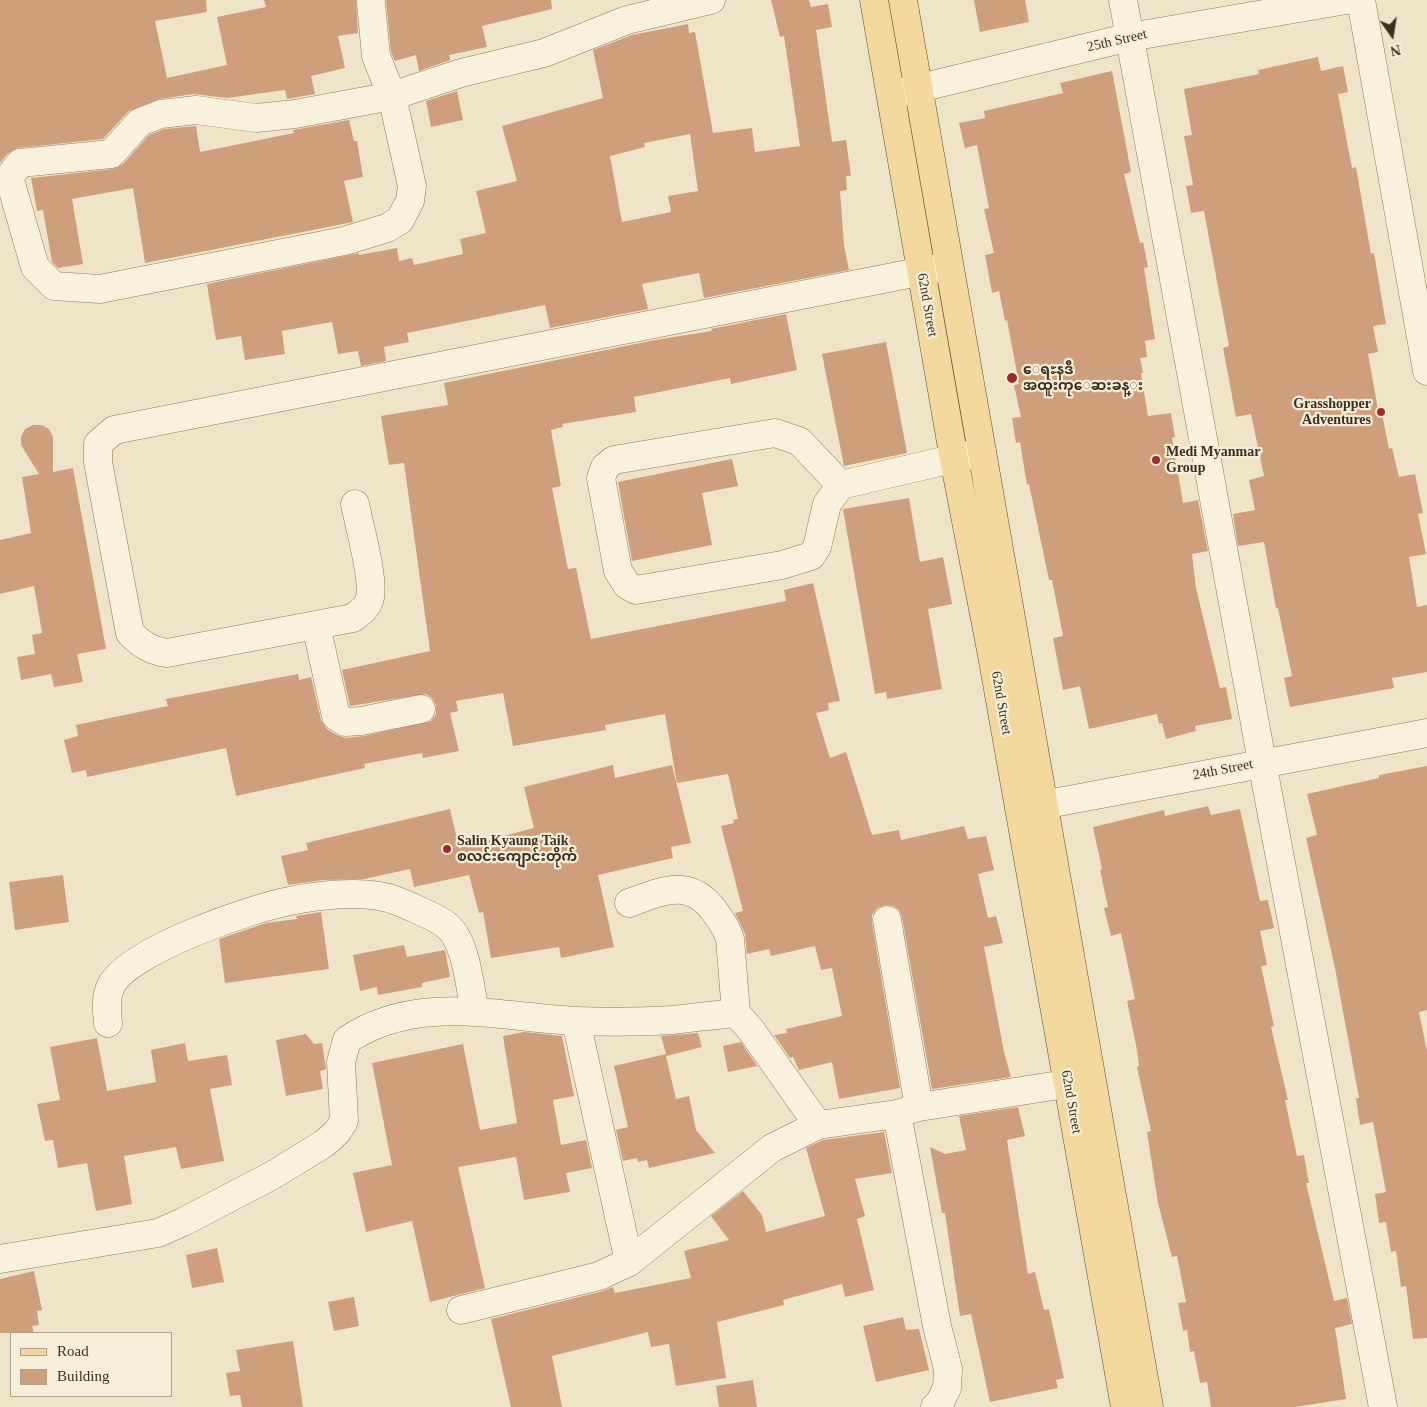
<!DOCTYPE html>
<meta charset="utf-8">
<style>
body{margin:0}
#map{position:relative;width:1427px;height:1407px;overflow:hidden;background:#f0e4c8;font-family:"Times New Roman",serif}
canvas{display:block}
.legend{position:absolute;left:10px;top:1332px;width:162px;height:65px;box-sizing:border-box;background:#f7eed8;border:1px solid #ada18e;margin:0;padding:6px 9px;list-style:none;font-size:15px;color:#3d2e20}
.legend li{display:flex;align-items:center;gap:10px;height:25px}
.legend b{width:25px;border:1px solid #ada18e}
.north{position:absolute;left:1367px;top:10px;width:50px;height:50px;-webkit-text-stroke:4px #f7eed8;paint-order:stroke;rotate:167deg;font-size:14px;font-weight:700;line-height:20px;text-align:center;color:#3d2e20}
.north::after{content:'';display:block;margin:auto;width:18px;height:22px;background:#3d2e20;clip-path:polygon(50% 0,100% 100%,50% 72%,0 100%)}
</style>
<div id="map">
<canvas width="1427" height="1407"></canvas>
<ul class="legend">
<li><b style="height:6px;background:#f3d9a0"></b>Road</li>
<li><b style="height:14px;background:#cf9f7d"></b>Building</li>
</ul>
<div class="north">N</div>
</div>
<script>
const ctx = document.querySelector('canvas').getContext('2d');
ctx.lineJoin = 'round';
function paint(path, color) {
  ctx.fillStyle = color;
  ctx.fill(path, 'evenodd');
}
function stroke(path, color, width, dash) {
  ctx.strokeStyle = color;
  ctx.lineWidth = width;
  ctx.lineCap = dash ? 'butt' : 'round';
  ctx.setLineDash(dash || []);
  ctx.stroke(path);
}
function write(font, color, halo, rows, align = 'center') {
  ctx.font = font + ' "Times New Roman","Noto Sans Myanmar",serif';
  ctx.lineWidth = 4.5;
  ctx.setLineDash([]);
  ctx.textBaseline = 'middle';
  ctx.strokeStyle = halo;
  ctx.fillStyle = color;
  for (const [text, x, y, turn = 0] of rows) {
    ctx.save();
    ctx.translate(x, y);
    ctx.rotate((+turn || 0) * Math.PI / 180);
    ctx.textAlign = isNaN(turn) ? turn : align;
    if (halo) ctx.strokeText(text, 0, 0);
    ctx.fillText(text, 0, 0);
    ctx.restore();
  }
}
const building = new Path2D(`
 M0,0H206L207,12L155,21L167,78L227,65L217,17L266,7L264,0H356L358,33L338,36L345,68L311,76L315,94L287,99L285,90L227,98L194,94L159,99L129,111L103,139L18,148L8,153L0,163Z
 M386,0H551L552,9L482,26L487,47L449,55L450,60L419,71L416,55L395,61L391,52Z
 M771,0H809L811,7L828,4L832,27L816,30L832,142L846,140L851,176H846L847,190L840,191L844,245L849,270L704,298L699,273L642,284L648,309L550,328L545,305L407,333L409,342L384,347L386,361L361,366L358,351L338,354L332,322L282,331L285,354L245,360L241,336L216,340L207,284L359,253V255L397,248L399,261L412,258L414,265L463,254L460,239L486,233L476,191L517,181L502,126L603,98L593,50L632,35L688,24L689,33L695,32L713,133L752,128L755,152L800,146L784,36L780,37ZM690,134L698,191L668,196L671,212L622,222L610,156L645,147L644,143Z
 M974,0H1025L1029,22L980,32Z
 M1318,57L1321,71L1343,66L1348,92L1338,94L1352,168L1356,167L1371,254L1374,253L1386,324L1373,326L1378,352L1368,354L1379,415L1382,414L1389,449L1392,448L1399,477L1415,474L1423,513L1418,514L1426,554L1409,557L1417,607L1427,605V672L1392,678L1394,688L1290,707L1284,678L1292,676L1278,608H1276L1264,542L1238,546L1233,514L1255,510L1249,480L1264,476L1251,414L1236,417L1223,348L1229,346L1204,211L1191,213L1186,186L1193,185L1184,136L1192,135L1184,89L1259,74L1258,70Z
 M1112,71L1131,172L1124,174L1140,243L1143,242L1148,267L1144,268L1155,339L1145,341L1147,357L1140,358L1143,373H1141L1148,416L1171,413L1175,437L1172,438L1183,503L1198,500L1208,551L1192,554L1196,588L1220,688L1226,687L1232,719L1195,726L1196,731L1166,739L1162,723L1159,724L1157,714L1089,729L1080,686L1063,690L1053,638L1063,636L1052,580H1049L1029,484L1027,485L1020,442L1016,443L1012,418L1021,417L1014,385L1019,384L1007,320L1005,321L999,291L992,293L985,255L994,253L984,209L989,208L977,145L965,148L959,123L985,118L984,111L1063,93L1060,83Z
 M457,91L463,120L431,127L426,101Z
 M349,120L354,141H357L363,177L344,181L353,222L145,263L133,188L72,199L83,264L58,268L52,262L43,210L37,211L31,178L113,169L123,164L149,135L165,129L196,126L200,152L294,133L293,130Z
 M786,314L797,370L731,384L730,378L634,397L636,412L562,424L563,427L551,430L561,486L552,488L568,569L576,568L591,639L786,601L784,590L813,583L840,701L828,703L829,710L816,713L830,758L846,752L872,835L899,830L901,840L964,826L968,839L986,836L994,870L978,874L988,918L996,916L1003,943L984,947L1004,1052L1011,1077L932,1089L902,917L899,910L893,906L885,905L877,908L872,915V923L900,1088L839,1099L832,1062L799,1070L793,1057L790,1058L774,1035L787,1033L786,1029L842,1016L832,968L821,970L815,946L771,956L769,949L747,954L745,934L735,913L743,911L721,826L734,823L733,820L738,819L728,774L677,783L665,714L605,725L606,730L513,746L503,693L456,701L458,711L450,713L459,751L423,758L422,753L364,764L365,768L236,796L226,748L87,777L86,770L72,773L64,740L78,736L76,725L168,706L166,699L298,674L299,680L311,677L321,720L327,729L337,735L346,738L364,736L431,721L436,714V705L432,698L426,694L350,706L342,670L430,651L404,463L389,465L381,416L448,405L444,383L655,340L712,331L711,329Z
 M886,342L907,453L844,466L822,354Z
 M33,425H42L49,429L53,437V472L73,468L106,649L77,654L83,682L54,687L51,674L21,680L17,657L35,654L32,635L42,633L34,586L0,594V540L31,533L22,477L39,474L21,445V437L25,429Z
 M732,459L738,486L702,493L712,545L632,561L618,482Z
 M909,498L920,562L943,557L952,604L928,609L942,689L887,699L886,692L875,694L843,509Z
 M613,765L615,778L672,765L691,843L671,847L673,858L598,875L614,947L561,958L559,947L491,958L483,912L479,913L469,875L414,887L410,869L364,879L323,880L288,885L281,856L308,850L306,843L450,809L459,848L534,828L524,787Z
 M1427,766V1010L1419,1012L1427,1051V1338L1413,1339L1406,1286L1401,1287L1396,1251L1391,1252L1386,1222L1379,1223L1375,1194L1386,1192L1373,1122L1360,1125L1356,1098H1359L1335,968L1306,838L1317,835L1307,794L1379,778V775Z
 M1208,806L1211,815L1240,809L1260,901L1268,900L1274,928L1260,931L1267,965L1261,966L1274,1026L1271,1027L1288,1100H1285L1297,1156L1304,1155L1309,1183H1306L1334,1301L1347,1298L1352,1324L1335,1328L1346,1399L1295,1407H1211L1207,1382L1200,1383L1194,1351L1190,1352L1187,1330L1183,1331L1178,1303L1186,1302L1177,1256L1172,1257L1158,1203L1147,1132L1151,1131L1137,1067L1139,1066L1137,1050L1127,1001L1135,999L1121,933L1111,936L1104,908L1108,907L1100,870L1102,869L1093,827L1164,810L1165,816Z
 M63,875L69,922L15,930L9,882Z
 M321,912L329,969L225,983L219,939L266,923L297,919L296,916Z
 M404,945L407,957L445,950L450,977L422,983V987L378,995L377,987L360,991L353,955Z
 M524,1032L562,1036L574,1096L553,1100L561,1145L586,1140L592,1168L566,1173L570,1192L524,1200L516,1157L458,1167L485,1288L430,1302L412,1221L366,1232L353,1173L392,1165L372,1063L463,1044L480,1130L517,1123L503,1036Z
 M698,1033L702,1047L666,1056L676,1099L689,1096L696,1130L715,1153L649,1168L647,1160L638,1162L637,1158L623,1161L616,1130L628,1127L614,1066L666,1054L661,1036Z
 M306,1034L314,1044L322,1043L326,1069L320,1071L323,1089L286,1096L276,1040Z
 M97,1038L107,1091L156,1082L151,1050L185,1043L188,1061L227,1055L232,1085L210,1089L224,1161L181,1169L176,1147L124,1156L132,1204L96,1211L87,1163L58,1168L53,1140L45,1141L37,1104L60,1100L50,1047Z
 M741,1042L757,1066L728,1072L723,1046Z
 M1018,1107L1025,1136L1007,1140L1028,1274L1035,1272L1044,1310L1049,1309L1064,1378L1056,1380L1058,1388L990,1402L971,1314L960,1316L945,1213H942L930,1147L945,1154L966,1150L959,1116Z
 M884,1132L892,1173L855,1179L865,1216L857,1219L874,1290L845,1297L842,1284L783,1300L784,1305L717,1322L726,1378L676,1386L669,1344L651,1347L648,1332L552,1356L562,1407H511L491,1319L603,1291L613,1287L615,1293L691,1278L684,1251L729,1240L711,1216L743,1191L762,1215L766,1232L825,1216L806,1148L823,1140Z
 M217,1248L224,1282L192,1288L186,1255Z
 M34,1271L42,1310L37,1311L39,1325L32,1326L34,1333H0V1279Z
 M354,1297L359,1326L334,1331L328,1302Z
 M903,1317L906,1330L919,1329L929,1370L876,1382L863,1326Z
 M293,1341L303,1407H242L240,1395L230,1396L226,1373L240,1371L236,1350Z
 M753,1380L757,1407H719L716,1386Z`);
const minor = new Path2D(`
 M1123,0L1262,762L1383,1407
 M1361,0L1427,371
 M371,3L376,56L392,96L412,186L410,201L400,220L387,228L344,241L100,289L54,286L35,267L9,177L20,163L111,154L140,122L161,114L196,110L256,118L295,114L392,96L461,73L544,53L627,20L711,0
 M895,94L1130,37L1346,0
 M841,485L799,441L775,433L614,460L605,467L601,478L618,571L627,585L636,590L782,565L811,556L817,547L827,504L841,485L982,452
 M355,504C359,525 376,584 369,601C366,609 359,613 353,618L167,653C151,651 141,644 130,633L98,462V444L114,430L944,267
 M316,625L336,716L345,722L361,721L421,709
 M1021,809L1427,733
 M629,903C662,891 690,877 715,912C721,921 727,928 730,939L736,1013
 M887,920L919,1107
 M576,1021L629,1262
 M108,1023C107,1012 105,997 111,986C127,951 252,908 290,901C318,895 356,891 384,897C393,898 440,919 446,925C467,941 469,986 475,1010
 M897,1114L937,1326L948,1369L947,1388L940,1402L935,1407
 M0,1259L158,1233L183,1222L273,1175L325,1143L337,1132L344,1121L341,1062L347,1040C417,993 499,1017 576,1021C607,1022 641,1022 672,1020C693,1018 714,1015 736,1013L751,1030L818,1125
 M461,1310L599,1276L629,1262L772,1148L818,1125L897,1114L919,1107L1091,1080`);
const major = new Path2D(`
 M874,0L954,459L992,655L1125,1407
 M903,0L1149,1407`);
const markers = [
 [1012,378,6,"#9e2a2b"],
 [1381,412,5,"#9e2a2b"],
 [1156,460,5,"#9e2a2b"],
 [447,849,5,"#9e2a2b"]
];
const streetNames = [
 ["25th Street",1117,41,-13],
 ["62nd Street",927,305,80],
 ["62nd Street",1001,703,80],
 ["24th Street",1223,770,-11],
 ["62nd Street",1071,1102,80]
];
const poiNames = [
 ["ေရႊနဒီ",1023,370],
 ["အထူးကုေဆးခန္း",1023,386],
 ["Grasshopper",1371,404,"right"],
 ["Adventures",1371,420,"right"],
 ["Medi Myanmar",1166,452],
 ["Group",1166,468],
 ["Salin Kyaung Taik",457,841],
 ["စလင်းကျောင်းတိုက်",457,857]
];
paint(building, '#cf9f7d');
stroke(minor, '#8d765c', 29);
stroke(major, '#5b4430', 29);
stroke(minor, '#faf1dc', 28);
stroke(major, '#f3d9a0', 28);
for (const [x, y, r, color] of markers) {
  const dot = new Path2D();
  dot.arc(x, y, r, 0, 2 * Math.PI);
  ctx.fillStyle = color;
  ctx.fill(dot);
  stroke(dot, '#f7eed8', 2);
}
write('14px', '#3d2e20', '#f7eed8', streetNames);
write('bold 14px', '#3d2e20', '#f7eed8', poiNames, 'left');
</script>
